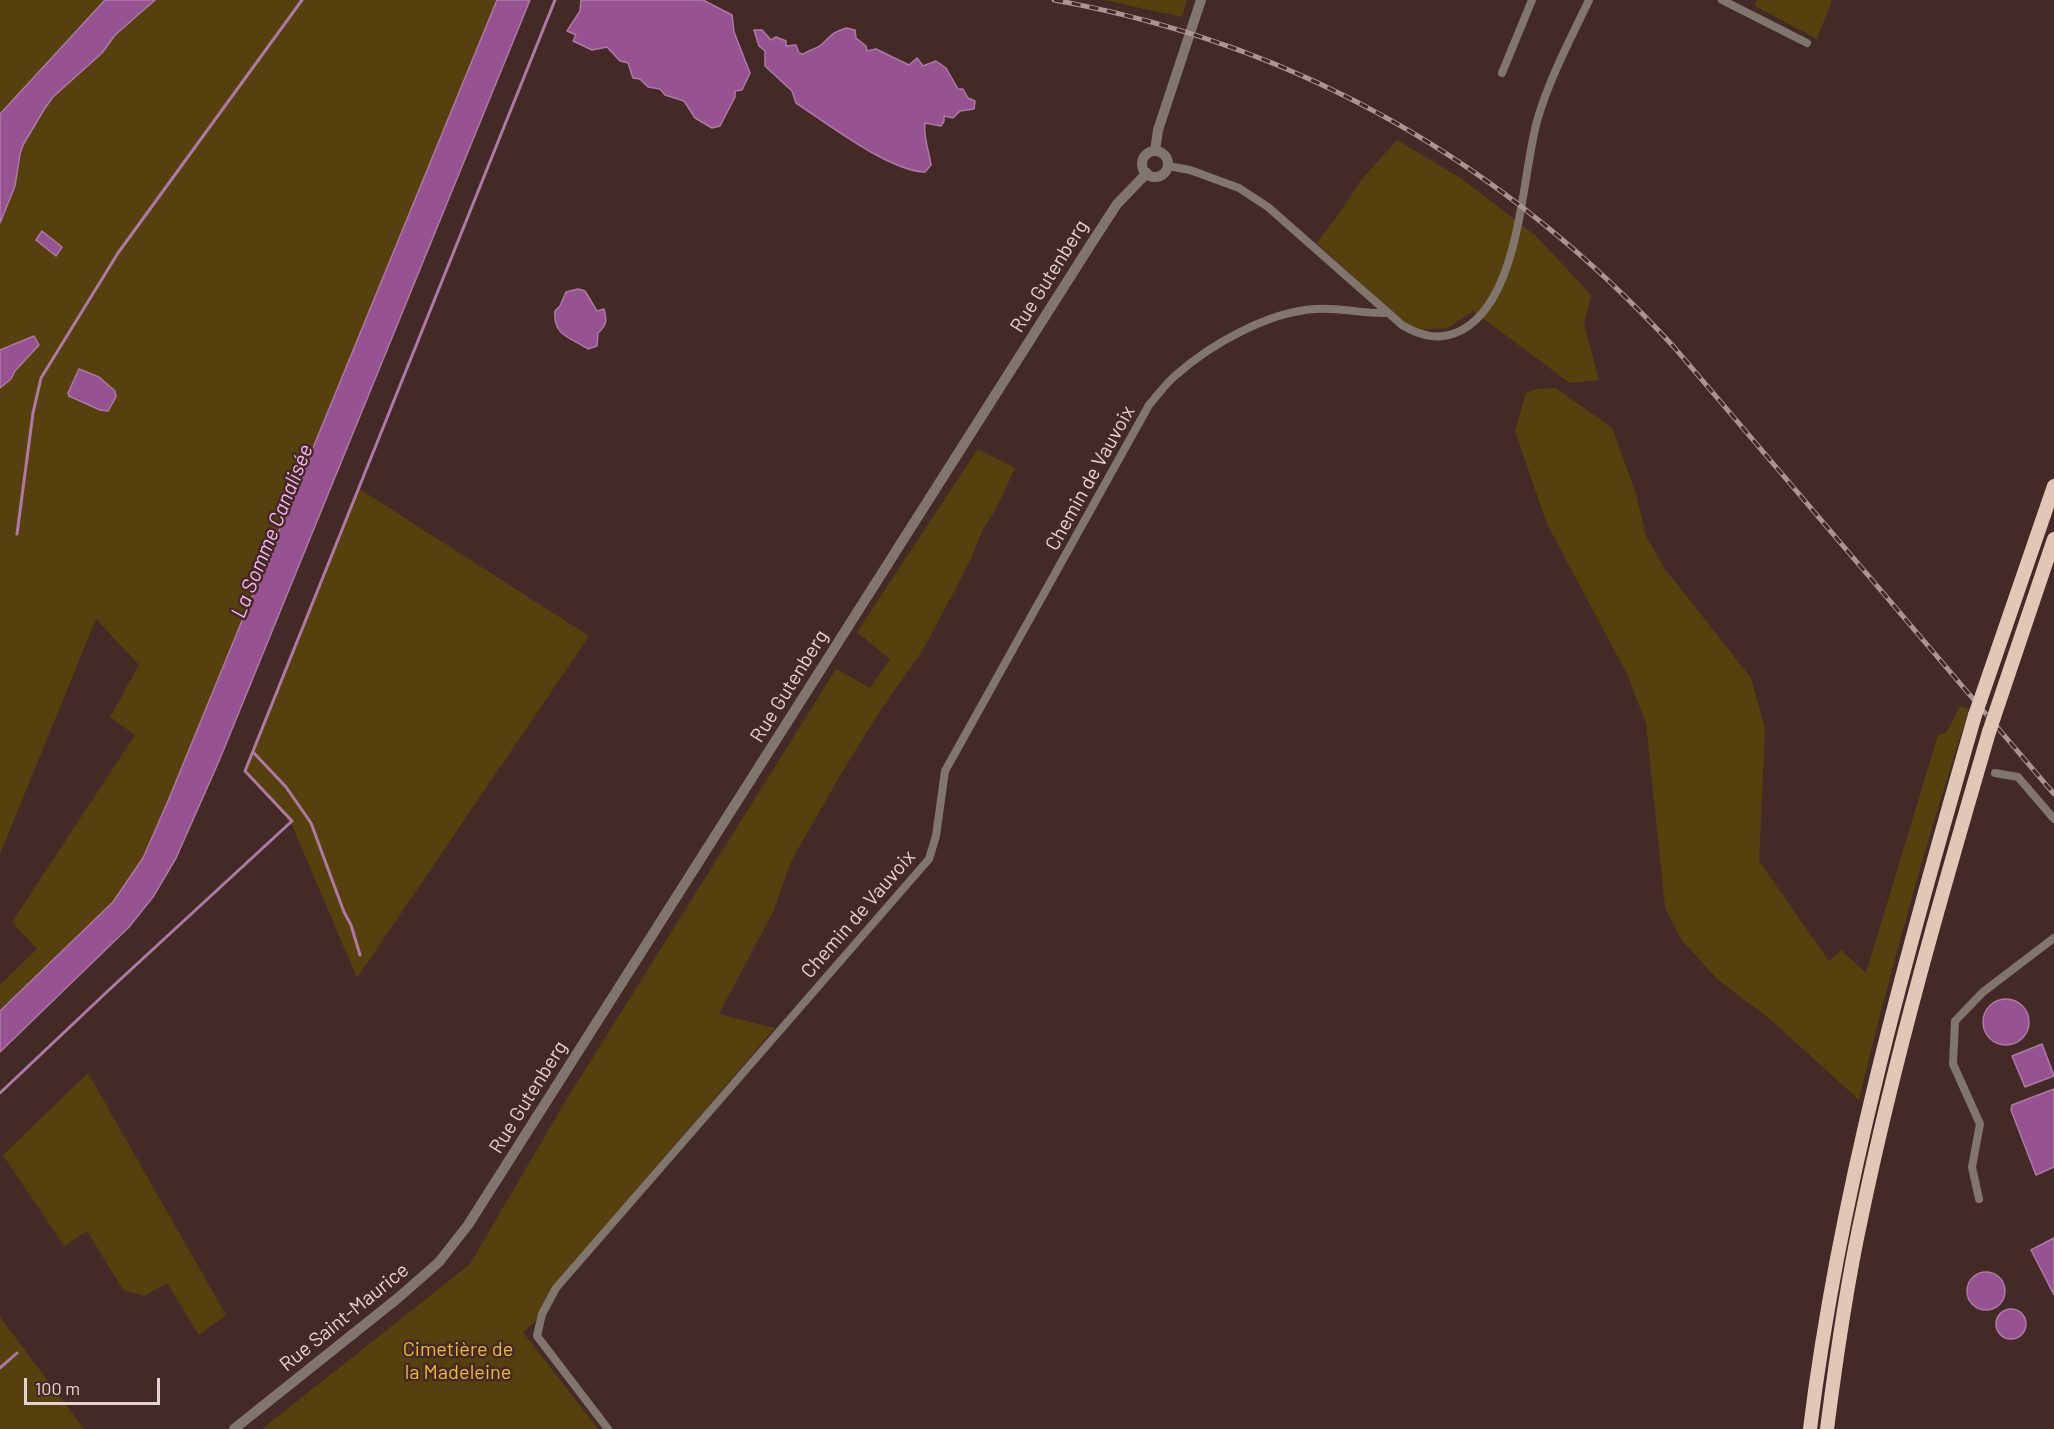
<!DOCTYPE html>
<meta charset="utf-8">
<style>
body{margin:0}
#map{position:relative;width:2054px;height:1429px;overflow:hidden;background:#442a27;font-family:Barlow,sans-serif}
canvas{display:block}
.scale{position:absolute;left:24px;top:1378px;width:136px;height:27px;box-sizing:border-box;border:3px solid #e5d3d1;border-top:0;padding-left:8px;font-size:18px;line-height:21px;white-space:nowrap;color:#e5d3d1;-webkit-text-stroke:4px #442a27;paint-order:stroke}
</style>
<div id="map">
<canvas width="2054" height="1429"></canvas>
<div class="scale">100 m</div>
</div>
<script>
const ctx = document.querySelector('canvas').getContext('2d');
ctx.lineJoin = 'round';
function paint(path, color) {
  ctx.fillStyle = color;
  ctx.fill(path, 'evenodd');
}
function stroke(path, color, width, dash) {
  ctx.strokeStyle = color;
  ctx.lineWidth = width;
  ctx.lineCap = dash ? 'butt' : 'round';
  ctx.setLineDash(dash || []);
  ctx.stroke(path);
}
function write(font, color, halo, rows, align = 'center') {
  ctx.font = font + ' Barlow,sans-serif';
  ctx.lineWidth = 5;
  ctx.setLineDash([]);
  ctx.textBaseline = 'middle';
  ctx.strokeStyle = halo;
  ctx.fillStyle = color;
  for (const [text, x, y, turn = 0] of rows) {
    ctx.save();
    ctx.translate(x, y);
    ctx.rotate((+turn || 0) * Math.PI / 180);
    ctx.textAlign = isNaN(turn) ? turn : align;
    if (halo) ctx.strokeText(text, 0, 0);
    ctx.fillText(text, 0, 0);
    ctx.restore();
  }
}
const green = new Path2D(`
 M0,0H109L0,126Z
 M145,0H497L168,801L143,858L113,902L0,1011V985L37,949L12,922L135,735L110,717L139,665L96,619L0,854V200L44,99Z
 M1104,0H1187L1182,17Z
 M1757,0H1832L1817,39L1755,6Z
 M1397,140L1462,179L1536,236L1591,295L1584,324L1599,380L1570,383L1473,311L1448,328L1418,330L1396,316L1317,243L1338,215L1361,180Z
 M1556,388L1612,428L1635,491L1646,536L1665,569L1751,678L1765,729L1759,861L1829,961L1841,950L1866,973L1938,735L1946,733L1960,706L1969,709C1927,838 1891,968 1859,1100L1770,1019L1718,980L1681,939L1665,907L1646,723L1627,674L1547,524L1515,431L1526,393L1536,389Z
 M978,449L1015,468L997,507L982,531L970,561L924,648L878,714L841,774L791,861L774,910L719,1014L775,1028L557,1282L536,1321L523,1332L598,1429H262L470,1264L565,1102L836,669L870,688L890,659L857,632Z
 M358,488L589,636L357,978L292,825L246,769Z
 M88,1073L226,1315L199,1335L167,1283L144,1296L123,1290L87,1231L64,1246L3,1155Z
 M0,1317L84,1429H0Z`);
const water = new Path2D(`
 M105,0H155L115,35L102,53L53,97L45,108L23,145L20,154L15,186L0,223V114Z
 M497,0H530L219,761L176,858L153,897L129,927L0,1052V1011L113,902L143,858L168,801Z
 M581,0H703L732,15L734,32L750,73L742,90L735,91V97L720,126L712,128L695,118L684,101L665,95L660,89L648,87L640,79L633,78L628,63L620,61L607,47L592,50L573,41L576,35L567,31L580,11Z
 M846,28L855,30L856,38L866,46L867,51L876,49L909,65L917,58L923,66L936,61L946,68L958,89H963L968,98L975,101L974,109L960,111L953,118L944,116V121L941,126L925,123C923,138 929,150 931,165L925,172C889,171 828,124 796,103L792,91L765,66V51L759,46L754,30H762L771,40L776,37L786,41V46L796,45L799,53L803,54C809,50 816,49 821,45C833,35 829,34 846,28Z
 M42,231L62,247L56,256L36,240Z
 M578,289L585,291L597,311L604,309C607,320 607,325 598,333L597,346L588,349C570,337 553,336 555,311L560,306L566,292Z
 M34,336L39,345L15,371L11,379L0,388V350Z
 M79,369L99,377L115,391L116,397L108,411L100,410L69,396L68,393Z
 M1983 1022a23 23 0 1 1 46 0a23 23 0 1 1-46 0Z
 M2042,1044L2054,1076L2025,1087L2012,1056Z
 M2054,1089V1167L2036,1175L2011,1110L2012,1105Z
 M2054,1238V1295L2031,1250Z
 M1967 1291a19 19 0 1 1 38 0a19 19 0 1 1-38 0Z
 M1996 1324a15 15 0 1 1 30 0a15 15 0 1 1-30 0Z`);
const stream = new Path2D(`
 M17,534L33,413L41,378L118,253L302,0
 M253,752L286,787L311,823L344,912L351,925L360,955
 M0,1093L111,988L292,821L245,771L555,0
 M0,1368L17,1353`);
const minor = new Path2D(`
 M1722,0L1807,43
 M1502,73L1532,0
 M1168,166L1190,170L1239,188L1268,207L1402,325C1422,337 1441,341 1462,330C1521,297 1521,180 1537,121C1549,79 1570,40 1589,0
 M1995,773L2018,777L2054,819
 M1979,1199L1972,1167L1980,1124L1953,1064L1955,1021L1983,992L2054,938
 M608,1429L537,1336L542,1314L556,1288L929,859L936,836L945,771L1149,405C1158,395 1166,383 1176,375C1211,344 1268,312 1315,309C1339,307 1363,314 1387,313`);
const tertiary = new Path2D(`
 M1155,151L1158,130L1201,0
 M1142 164a13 13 0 1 1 26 0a13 13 0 1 1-26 0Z
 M234,1429L398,1298L439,1262L468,1225L1091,244L1117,204L1147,173`);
const trunk = new Path2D(`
 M1980,701L2054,486
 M1994,717L2054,539
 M1810,1429C1840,1186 1908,950 1975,715
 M1827,1429C1836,1359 1846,1288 1861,1219C1895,1055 1942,893 1989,732`);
const rail = new Path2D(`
 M1054,0C1299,44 1506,164 1674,347L2054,794`);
const trunkBridge = new Path2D(`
 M1975,715L1980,701
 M1989,732L1994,717`);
const streetNames = [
 ["Rue Gutenberg",1049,276,-58],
 ["Chemin de Vauvoix",1090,478,-61],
 ["Rue Gutenberg",789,686,-58],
 ["Chemin de Vauvoix",858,914,-49],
 ["Rue Gutenberg",528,1097,-58],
 ["Rue Saint-Maurice",344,1317,-39]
];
const parkNames = [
 ["Cimetière de",458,1349],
 ["la Madeleine",458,1372]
];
const waterNames = [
 ["La Somme Canalisée",272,531,-68]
];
paint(green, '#56410e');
paint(water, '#965291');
stroke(water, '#ae79a4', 1.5);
stroke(stream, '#ae79a4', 3);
stroke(minor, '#81766e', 8);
stroke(tertiary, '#81766e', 10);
stroke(trunk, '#e0c7b6', 14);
stroke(rail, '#aa9593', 5);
stroke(rail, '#442a27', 3, [9]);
stroke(trunkBridge, '#e0c7b6', 14);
write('20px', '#e5d3d1', '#442a27', streetNames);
write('20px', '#efb932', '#442a27', parkNames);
write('italic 21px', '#feb3f6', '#442a27', waterNames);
</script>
